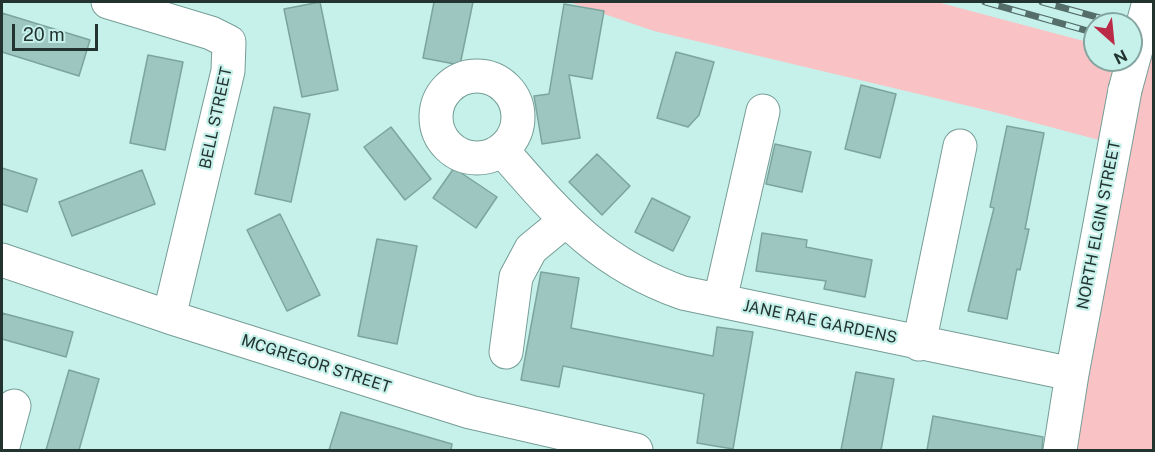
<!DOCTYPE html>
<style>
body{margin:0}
#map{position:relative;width:1155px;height:452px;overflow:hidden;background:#c6f1ea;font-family:"Public Sans",sans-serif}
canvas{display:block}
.frame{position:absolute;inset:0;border:3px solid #223330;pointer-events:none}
.north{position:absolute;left:1083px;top:12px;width:60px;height:60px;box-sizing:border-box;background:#c6f1ea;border:2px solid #84a5a0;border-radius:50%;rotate:153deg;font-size:16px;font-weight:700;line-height:24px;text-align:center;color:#223330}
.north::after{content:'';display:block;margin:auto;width:21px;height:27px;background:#bb2a47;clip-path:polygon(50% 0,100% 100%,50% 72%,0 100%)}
.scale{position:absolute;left:12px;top:24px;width:86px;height:27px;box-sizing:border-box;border:3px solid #223330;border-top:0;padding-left:8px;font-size:18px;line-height:21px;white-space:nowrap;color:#223330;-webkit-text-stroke:4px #c6f1ea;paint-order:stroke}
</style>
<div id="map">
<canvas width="1155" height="452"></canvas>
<div class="frame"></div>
<div class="north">N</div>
<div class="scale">20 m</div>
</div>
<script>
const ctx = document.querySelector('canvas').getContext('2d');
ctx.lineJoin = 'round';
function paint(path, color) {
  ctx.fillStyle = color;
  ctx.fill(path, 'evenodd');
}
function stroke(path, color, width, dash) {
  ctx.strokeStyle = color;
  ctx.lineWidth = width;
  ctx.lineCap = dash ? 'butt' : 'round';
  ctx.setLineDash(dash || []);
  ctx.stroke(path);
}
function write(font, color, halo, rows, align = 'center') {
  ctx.font = font + ' "Public Sans",sans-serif';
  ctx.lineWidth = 4.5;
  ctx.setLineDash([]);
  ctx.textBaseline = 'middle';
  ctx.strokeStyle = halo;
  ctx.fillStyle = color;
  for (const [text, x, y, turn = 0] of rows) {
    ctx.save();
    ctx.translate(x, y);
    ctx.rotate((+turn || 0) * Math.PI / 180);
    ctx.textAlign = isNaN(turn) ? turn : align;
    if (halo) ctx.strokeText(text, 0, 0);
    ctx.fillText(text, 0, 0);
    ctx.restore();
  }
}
const green = new Path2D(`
 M569,2H937L1095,44V60H1118L1099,140L994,112L654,31Z
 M1136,49L1154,53L1153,450H1060Z`);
const building = new Path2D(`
 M320,2L338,90L302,97L284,9Z
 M434,2H473L460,65L423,58Z
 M564,4L604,11L592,79L569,75L580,138L542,144L534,96L549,94Z
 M2,13L90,40L79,76L2,52Z
 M676,52L714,62L699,115L688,127L657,118Z
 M148,55L183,62L165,150L130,143Z
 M861,85L896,94L880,158L845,149Z
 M274,107L310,114L291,202L255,194Z
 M1007,126L1044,133L1025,229H1029L1020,270L1017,269L1007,319L968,311L994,208L990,207Z
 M391,127L431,179L405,200L364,147Z
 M775,144L811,152L802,192L766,184Z
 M597,154L630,186L602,215L569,182Z
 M2,168L37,179L27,212L2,204Z
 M454,168L497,197L476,228L433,198Z
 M142,170L155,204L72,236L59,202Z
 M652,198L690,217L673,251L635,232Z
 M280,214L320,295L287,311L247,230Z
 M762,233L807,240L806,247L872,260L865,297L824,289L826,281L756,271Z
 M377,239L417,246L397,344L358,336Z
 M541,272L579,278L571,328L713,356L717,327L753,332L733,449L697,443L704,394L563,366L559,387L521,380Z
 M2,313L73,332L66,357L2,339Z
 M69,370L99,379L79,450H46Z
 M856,372L894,379L881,450H841Z
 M341,412L452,444L451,450H329Z
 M933,416L1043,437L1042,450H927Z`);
const minor = new Path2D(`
 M108,2L211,33L229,42L228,71L169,317
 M436 117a41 41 0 1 1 82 0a41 41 0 1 1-82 0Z
 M502,150C559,215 598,263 683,293L1072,374
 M2,260L169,317L470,412L636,450
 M720,300L763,111
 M919,344L960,146
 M506,352L516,277L531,249L565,221
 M2,450L14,406
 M1060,450L1072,374L1125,90`);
const rail = new Path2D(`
 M985,2L1095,33
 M1042,2L1122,24
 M1131,26L1154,32
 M1131,43L1154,49`);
const minorBridge = new Path2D(`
 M1125,90L1149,2`);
const streetNames = [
 ["BELL STREET",216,118,-78],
 ["NORTH ELGIN STREET",1099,225,-79],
 ["JANE RAE GARDENS",820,322,12],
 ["MCGREGOR STREET",316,364,18]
];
paint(green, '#f9c2c5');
paint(building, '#9cc6bf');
stroke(building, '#7ba49d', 1.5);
stroke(minor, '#759d96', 35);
stroke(minor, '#fff', 33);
stroke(rail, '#556e6a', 7);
stroke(rail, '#c6f1ea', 4.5, [14]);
stroke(minorBridge, '#759d96', 35, []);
stroke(minorBridge, '#fff', 33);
write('16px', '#223330', '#c6f1ea', streetNames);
</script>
